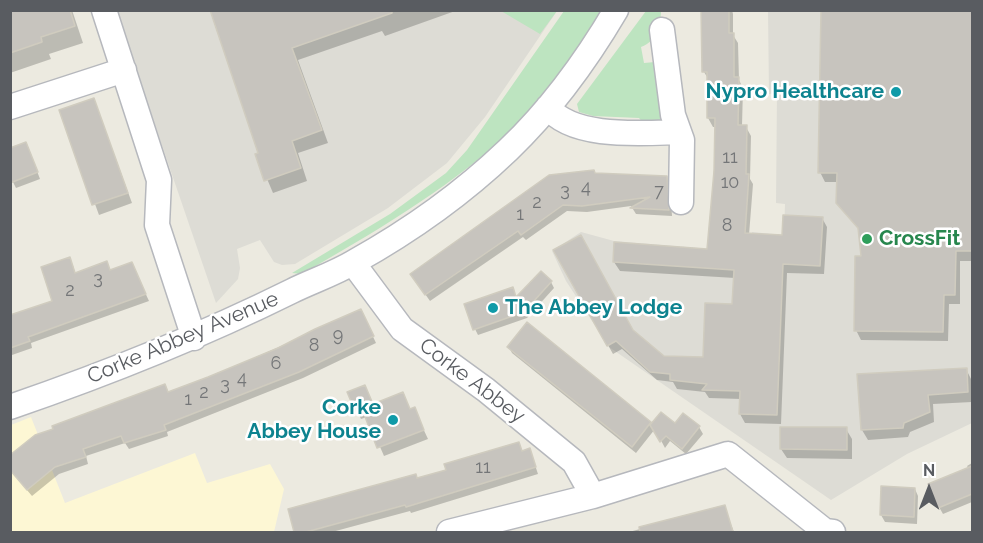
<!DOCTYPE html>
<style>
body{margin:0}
#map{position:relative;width:983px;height:543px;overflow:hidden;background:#eceae0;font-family:Raleway,sans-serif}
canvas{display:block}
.frame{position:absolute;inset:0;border:12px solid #595c61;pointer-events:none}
.north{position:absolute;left:899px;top:459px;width:60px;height:60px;-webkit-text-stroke:4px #fff;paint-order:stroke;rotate:0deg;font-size:16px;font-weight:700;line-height:24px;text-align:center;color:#595c61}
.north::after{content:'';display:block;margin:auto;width:21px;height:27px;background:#595c61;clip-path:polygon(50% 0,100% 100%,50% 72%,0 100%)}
</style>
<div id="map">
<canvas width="983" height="543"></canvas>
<div class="frame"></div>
<div class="north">N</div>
</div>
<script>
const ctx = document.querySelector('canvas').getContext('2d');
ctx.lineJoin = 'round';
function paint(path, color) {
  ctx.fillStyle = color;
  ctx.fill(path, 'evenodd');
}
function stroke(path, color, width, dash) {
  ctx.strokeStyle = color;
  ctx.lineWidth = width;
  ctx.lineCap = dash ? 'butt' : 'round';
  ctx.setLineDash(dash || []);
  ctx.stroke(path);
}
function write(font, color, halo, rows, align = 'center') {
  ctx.font = font + ' Raleway,sans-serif';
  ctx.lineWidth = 5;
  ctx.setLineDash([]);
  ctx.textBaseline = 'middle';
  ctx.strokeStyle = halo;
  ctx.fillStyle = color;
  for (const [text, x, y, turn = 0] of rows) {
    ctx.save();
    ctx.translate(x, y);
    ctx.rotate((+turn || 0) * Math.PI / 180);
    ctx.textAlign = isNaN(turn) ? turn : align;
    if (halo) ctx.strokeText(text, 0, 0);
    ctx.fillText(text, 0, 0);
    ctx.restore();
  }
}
const commercial = new Path2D(`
 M31,417L65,503L195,453L207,483L270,464L284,489L274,532H11V425Z`);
const industrial = new Path2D(`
 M116,11H557L485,117L447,163L388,208L295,264L282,265L274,262L260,240L237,249L240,268L238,279L216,303Z
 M768,11H972V423L907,454L831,500L609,347L566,281L552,251L581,232L614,241L735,251L752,244V232L784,235L785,204L776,203L777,93L769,94Z`);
const green = new Path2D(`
 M501,11L557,10V11L540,34Z
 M564,11H602C575,54 543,103 505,137C443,192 373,233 302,274L292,273L390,214L446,173L467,150Z
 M646,11H661C660,28 658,40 641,47L644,63L655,62L663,122L645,125L639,118L593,116L579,112L577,104Z`);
const shadow = new Path2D(`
 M10,10H72L83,43L49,54L51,59L10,73Z
 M212,10H458L385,36L382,31L298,60L328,143L298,153L307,181L273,193L257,155L260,153Z
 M703,10H732L733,14V35L738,43L739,80L743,88L742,126L746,127L751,136L750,179L753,184L749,235L783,237L822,218L827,227L824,274L787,273L781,424L745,423L740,414L741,399L709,398L705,392L677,389L673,382L657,380L622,349L613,354L555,251L633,331L663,358H705L734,306L735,278L620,271L614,262L708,250L717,127H713L708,118L709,80L704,72Z
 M822,10H972V261H960V304H949L948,341L861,340L856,330L863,258L860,231L838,202V182H825L820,172Z
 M94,99L132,203L99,215L61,111Z
 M29,150L40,179L16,188L10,176Z
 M595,175L666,178L670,184L672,216L636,214L631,206L587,212L567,211L526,240L523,237L430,301L416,281Z
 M106,263L111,272L135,271L149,301L31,343L32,348L12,355L10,311L13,316L54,302L73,266L76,275Z
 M551,282L554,288L527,318L478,335L475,329L512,289L517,299Z
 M361,311L376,343L303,378L167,432L168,436L129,449L125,443L86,456L88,464L59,474L32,496L10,470L168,393L208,378Z
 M509,347L652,426L699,427L703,434L686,454L670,441L665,448L655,429L636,453L512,353Z
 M966,369L971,379L972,402L933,404L934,422L910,432L908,437L868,440L862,430Z
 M349,393L373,406L414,409L428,439L384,456L367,417L361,419Z
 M846,429L852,439V459L787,458L781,449Z
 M518,443L523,452L530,450L538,474L411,513L410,511L332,532H296L289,510L448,471Z
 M972,463V502L943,514L939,507L969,469L967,466Z
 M915,489L918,496L917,524L885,522L881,515Z
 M724,506L734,532H629Z`);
const building = new Path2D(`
 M10,10H70L75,26L41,37L42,42L10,53Z
 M210,10H392V13L292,48L322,130L292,141L301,168L264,181L255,154L258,153Z
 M701,10H729V33H734V77H739L738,125H747L746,174H749L745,233L782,235L783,215L823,217L820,266L783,264L777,415L739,414L740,391L702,390L707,384L670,380V374L650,372L616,341L607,346L553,250L581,235L633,330L664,356L703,357L705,303L732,304L734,270L613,262L614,242L707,249L714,171L715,118H707V72H702Z
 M821,10H972V251H956L955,295H944L943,332L854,331L855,256H861L858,228L836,203L837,173H818Z
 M94,98L128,193L92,205L59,110Z
 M26,142L38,172L10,183V148Z
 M594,170L595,173L667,176L669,210L630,208L650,197L582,206L563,205L521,235L518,231L425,295L410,274L549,175Z
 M70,257L75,273L107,261L110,270L132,262L146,294L28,337L30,341L10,348V315L52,301L41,267Z
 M541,271L552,281L524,312L473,330L464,304L513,287L516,297Z
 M361,309L374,336L299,372L164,425L166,430L124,443L121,436L83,449L86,457L55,467L27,490L10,470V455L35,435L53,429L52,426L165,384L168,392L208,377L278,348L315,329Z
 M527,322L651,422L632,447L507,347Z
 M967,368L968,392L928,395L930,412L904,423L903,428L861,430L857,374Z
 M365,385L373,404L403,392L410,409L415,407L424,430L377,448L362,409L355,411L347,392Z
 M661,412L675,423L683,413L700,426L682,449L666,436L660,442L650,425Z
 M780,427H847V450L780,449Z
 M519,442L522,451L530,448L536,467L406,507L405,505L306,532H294L288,509L416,474L417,478L446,470L444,464Z
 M972,466V494L938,508L928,484Z
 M881,486L915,488L914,517L880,515Z
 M725,505L733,532H640L639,527Z`);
const street = new Path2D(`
 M104,10L159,180L157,225L194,338
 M662,30L673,115L682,140L681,202
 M10,107L124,70
 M548,107C572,139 641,133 678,132
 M353,263L402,329L486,390L574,462L593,496L728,454L825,531L833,532
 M10,407C106,374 201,336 292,291C312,281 334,274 354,262C408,232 463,193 508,150C550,110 586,61 616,10
 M449,532L593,496`);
const markers = [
 [896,92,6,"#0f9aa8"],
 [867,239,6,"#2e9e5b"],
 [493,308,6,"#0f9aa8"],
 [393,420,6,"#0f9aa8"]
];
const numberNames = [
 ["11",730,158],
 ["10",730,183],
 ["4",586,188],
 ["3",565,191],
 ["7",659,192],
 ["2",537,203],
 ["1",520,215],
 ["8",727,226],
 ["3",98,279],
 ["2",70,291],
 ["9",338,336],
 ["8",314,346],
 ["6",276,364],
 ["4",242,379],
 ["3",225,385],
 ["2",204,393],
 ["1",188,400],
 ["11",483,468]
];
const cultureNames = [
 ["Nypro Healthcare",884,92],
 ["The Abbey Lodge",505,308,"left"],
 ["Corke",381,408],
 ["Abbey House",381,432]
];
const leisureNames = [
 ["CrossFit",879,239]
];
const streetNames = [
 ["Corke Abbey Avenue",183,338,-23],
 ["Corke Abbey",472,381,37]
];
paint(commercial, '#fdf7d4');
paint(industrial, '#dddcd5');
paint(green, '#bde4c0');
paint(shadow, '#0003');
paint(building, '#c7c4be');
stroke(building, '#d0ccbf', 1.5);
stroke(street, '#b6b8bd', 27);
stroke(street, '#fff', 24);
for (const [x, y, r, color] of markers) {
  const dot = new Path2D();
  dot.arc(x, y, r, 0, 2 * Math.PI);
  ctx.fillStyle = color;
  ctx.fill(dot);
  stroke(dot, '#fff', 2);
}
write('18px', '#747678', null, numberNames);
write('bold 21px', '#0d838f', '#fff', cultureNames, 'right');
write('bold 21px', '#27864d', '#fff', leisureNames, 'left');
write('21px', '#595c61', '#fff', streetNames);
</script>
